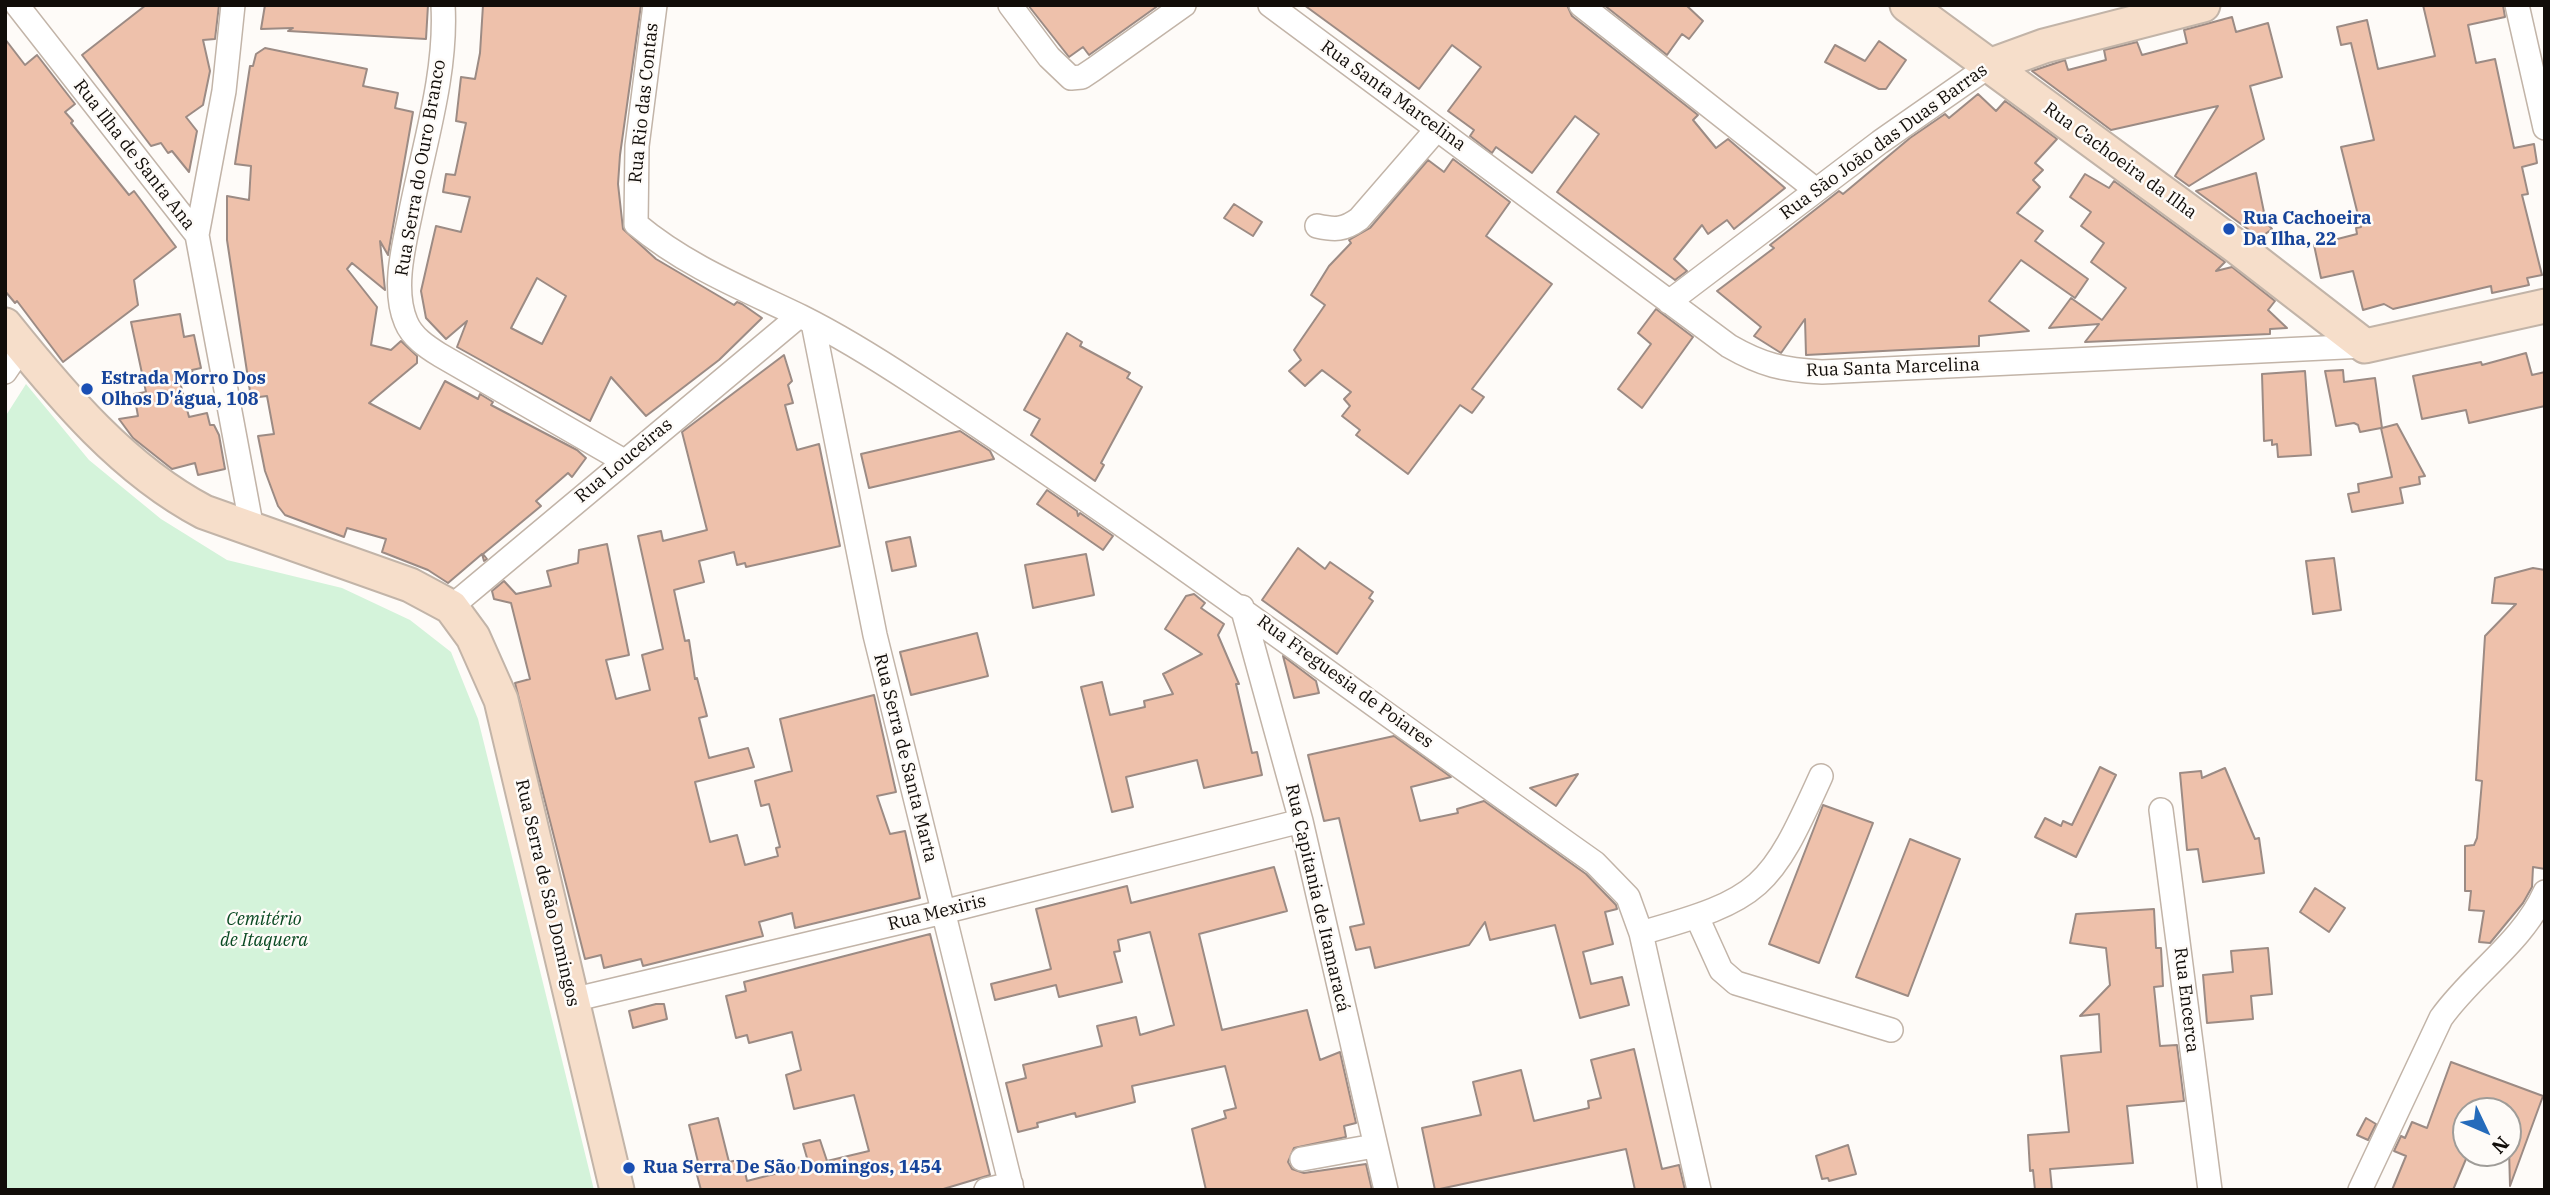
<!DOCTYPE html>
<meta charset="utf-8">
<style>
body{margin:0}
#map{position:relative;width:2550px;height:1195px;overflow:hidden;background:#fefbf8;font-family:"IBM Plex Serif",serif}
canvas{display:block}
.frame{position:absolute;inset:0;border:7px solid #110d09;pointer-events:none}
.north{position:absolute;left:2452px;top:1097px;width:70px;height:70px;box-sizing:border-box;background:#fefbf8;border:2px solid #9f9c98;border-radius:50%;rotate:134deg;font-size:19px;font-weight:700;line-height:28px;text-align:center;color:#110d09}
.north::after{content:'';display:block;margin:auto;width:24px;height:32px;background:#256bbb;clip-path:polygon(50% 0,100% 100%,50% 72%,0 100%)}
</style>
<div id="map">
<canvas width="2550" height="1195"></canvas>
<div class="frame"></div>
<div class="north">N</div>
</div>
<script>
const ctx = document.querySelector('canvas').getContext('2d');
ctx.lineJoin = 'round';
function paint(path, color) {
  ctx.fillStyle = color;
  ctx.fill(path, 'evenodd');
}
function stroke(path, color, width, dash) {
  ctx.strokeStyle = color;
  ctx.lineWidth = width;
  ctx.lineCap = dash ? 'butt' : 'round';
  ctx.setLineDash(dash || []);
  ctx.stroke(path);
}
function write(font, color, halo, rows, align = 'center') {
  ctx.font = font + ' "IBM Plex Serif",serif';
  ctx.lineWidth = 5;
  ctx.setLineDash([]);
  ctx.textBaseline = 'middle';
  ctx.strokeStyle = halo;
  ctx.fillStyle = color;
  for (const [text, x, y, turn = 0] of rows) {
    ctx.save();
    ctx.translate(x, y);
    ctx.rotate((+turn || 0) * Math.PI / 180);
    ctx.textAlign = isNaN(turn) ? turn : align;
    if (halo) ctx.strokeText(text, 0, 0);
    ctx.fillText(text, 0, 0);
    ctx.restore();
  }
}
const green = new Path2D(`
 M26,384L89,460L161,519L227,560L342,588L410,620L451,652L478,719L594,1190H5V417Z`);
const building = new Path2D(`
 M146,5H219L215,39L203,40L210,71L203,105L186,117L197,131L189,172L172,151L168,153L161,143L151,146L82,55Z
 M265,5H428L426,39L288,31L293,28L261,29Z
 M483,5H641L620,155L618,184L623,229L656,259L734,305L737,302L742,304L762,318L719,360L646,416L611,377L590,421L457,347L467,321L446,339L426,318L421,291L436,226L461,232L470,197L443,192L446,174L455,175L466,123L456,121L461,77L475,79L480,53ZM537,278L566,296L542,344L511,328Z
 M1028,5H1159L1089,55L1083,47L1069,57Z
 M1304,5H1567L1572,16L1698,115L1693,120L1716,148L1728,139L1785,188L1734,229L1727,220L1708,234L1702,225L1674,259L1687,271L1675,280L1557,192L1599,134L1575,116L1532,173L1496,147L1492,153L1470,136L1474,130L1448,111L1481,67L1452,45L1419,89Z
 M1604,5H1686L1703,21L1689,39L1682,34L1667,55Z
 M2423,5H2503L2505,17L2468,25L2476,63L2495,59L2514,148L2534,144L2537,163L2522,167L2528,194L2522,195L2542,275L2527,278L2529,285L2492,293L2491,286L2393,309L2384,304L2363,310L2353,271L2321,278L2314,245L2357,234L2356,228L2361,227L2341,147L2374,140L2351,43L2341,45L2337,27L2367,20L2378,69L2435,56Z
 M2232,17L2236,32L2268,23L2282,77L2250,86L2264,139L2189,186L2175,176L2218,106L2111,130L2032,71L2065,60L2068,70L2106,60L2104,50L2137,42L2142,55L2187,43L2184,30Z
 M5,39L25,65L37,55L75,104L65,112L73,121L71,123L129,195L134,191L176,247L134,280L138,305L63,362L17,301L15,303L5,291Z
 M1879,41L1906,60L1886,89H1879L1825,62L1835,45L1865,61Z
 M265,48L367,69L363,86L398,93L395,108L413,112L388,255L380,241L385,290L352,263L347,269L377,307L371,345L391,350L401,341L417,356V363L369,403L420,429L445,381L478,399L480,394L493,402L491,405L577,450L586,458L572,477L568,473L536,501L541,506L483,554L487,559L484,561L482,554L448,583L428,570L382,552L386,539L347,528L344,537L285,515L278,506L265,471L258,436L274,434L267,396L251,398L227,240V196L249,200L251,166L235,164L250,66H253L256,54Z
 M1978,94L1996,111L2005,101L2057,139L2035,163L2043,170L2033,180L2040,187L2017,213L2043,231L2035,241L2088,279L2075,298L2021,260L1989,301L2029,331L1979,336V346L1806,355L1805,319L1781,353L1754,336L1761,327L1717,291L1774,248L1770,245L1839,191L1843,194L1910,138L1945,114L1949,118Z
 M1453,159L1510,202L1486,236L1552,284L1472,389L1484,397L1472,413L1460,405L1408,474L1356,435L1360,430L1342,416L1350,406L1344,399L1351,392L1322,370L1305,386L1289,371L1301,360L1294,350L1325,305L1311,295L1329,266L1351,243L1349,240L1370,228L1428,160L1444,172Z
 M2256,173L2266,222L2272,229L2260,238L2196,191Z
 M2085,174L2109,188L2114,181L2225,262L2216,271L2232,267L2275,301L2268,310L2287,328L2270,329V334L2085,342L2099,324L2049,328L2071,298L2102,320L2126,288L2091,262L2104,243L2081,226L2091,212L2070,197Z
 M1234,204L1262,222L1253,236L1224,218Z
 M1656,309L1693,337L1642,408L1618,389L1651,344L1638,333Z
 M180,314L184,337L194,335L201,368L192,370L194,379L180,382L189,417L207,413L210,425H214L219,435L225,469L198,475L195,463L172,469L133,438L119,419L138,416L134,394L146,392L131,322Z
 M1067,333L1082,342L1080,346L1130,373L1127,378L1142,387L1101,463L1104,465L1095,481L1031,435L1040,419L1024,410Z
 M2526,353L2532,375L2545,372V406L2469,423L2466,410L2422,419L2413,376L2481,362L2482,365Z
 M784,355L792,381L788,385L793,403L785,405L797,450L819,444L840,546L746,567L745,563L737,565L734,552L699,561L704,582L674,590L685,641L689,640L695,679L697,678L707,716L699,718L709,758L748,748L754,767L695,782L710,842L737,835L745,865L778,856L776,848L780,847L769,804L761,806L755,781L792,771L780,719L874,695L896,792L877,796L890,834L905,831L920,898L795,928L792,913L759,922L763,936L643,966L641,959L604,968L601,955L585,959L515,683L530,679L511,603L494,599L492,591L504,581L516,594L551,586L547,571L578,563L579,550L607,544L629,655L606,660L616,699L650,690L642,655L663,649L638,536L661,531L663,541L707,530L682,432Z
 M2343,370L2344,382L2375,378L2382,428L2397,424L2425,476L2419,477L2420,484L2400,488L2403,503L2352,512L2348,494L2359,492L2358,484L2392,477L2381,428L2360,432L2358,425L2354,423L2336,426L2325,371Z
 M2305,371L2311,455L2278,457L2277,444L2272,445V440L2264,441L2262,374Z
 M960,431L990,451L994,459L869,488L861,454Z
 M1047,490L1077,511L1078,516L1080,513L1113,536L1103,550L1037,504Z
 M910,537L916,566L892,571L886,542Z
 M1298,548L1325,569L1330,562L1373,592L1369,598L1373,601L1337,654L1262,600Z
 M1086,554L1094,595L1033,608L1025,565Z
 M2334,558L2341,610L2313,614L2306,561Z
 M2533,568L2545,570V869L2533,867L2532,887L2523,903L2490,943L2479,942L2484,911L2469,910L2471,891H2465V846L2474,845L2477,838L2482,781L2476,780L2485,636L2516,604L2492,603L2495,578Z
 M1194,594L1205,603L1201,608L1224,624L1218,635L1239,684H1236L1252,753L1257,752L1262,775L1204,788L1197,760L1126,777L1133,807L1112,812L1081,687L1102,682L1110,715L1145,707L1144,701L1173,694L1163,674L1202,654L1165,629L1186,596Z
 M977,633L988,676L911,695L900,652Z
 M1283,656L1316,681L1319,693L1294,698Z
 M1394,736L1451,777L1411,787L1420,821L1458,813L1457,809L1484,801L1586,874L1616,905L1617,909L1605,912L1613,944L1583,952L1591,984L1622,977L1629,1005L1580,1018L1555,925L1490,940L1485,922L1469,945L1375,968L1370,947L1356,950L1350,927L1364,924L1339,818L1324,821L1308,755Z
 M2100,767L2116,775L2076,857L2035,837L2045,818L2061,826L2063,821L2072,825Z
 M2225,768L2255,839L2259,838L2264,873L2203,882L2198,849L2187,850L2180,773L2201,771L2202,778Z
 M1578,774L1556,806L1530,788Z
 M1823,805L1873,823L1819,963L1769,944Z
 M1910,839L1960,859L1908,996L1856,977Z
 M1274,867L1287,911L1199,934L1222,1030L1307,1010L1320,1060L1340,1052L1356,1123L1344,1126L1346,1137L1294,1148L1288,1162L1292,1169L1304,1173L1366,1164L1372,1190H1206L1192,1129L1226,1118L1224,1111L1236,1108L1225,1066L1132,1086L1135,1102L1076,1117L1075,1113L1037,1123L1038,1127L1018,1132L1006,1083L1026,1078L1023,1065L1102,1046L1097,1026L1136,1017L1140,1035L1174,1025L1150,932L1118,940L1120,951L1114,952L1122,982L1059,997L1056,985L995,1000L991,984L1051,969L1036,909L1127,886L1131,903Z
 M2315,888L2345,908L2329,932L2300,912Z
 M2154,909L2156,948H2161L2163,986L2154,987L2160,1046L2177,1045L2184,1101L2127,1106L2133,1163L2050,1169L2052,1190H2035L2033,1170L2030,1171L2028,1135L2069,1132L2061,1056L2101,1052L2099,1014L2080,1016L2110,985L2106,948L2070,943L2076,914Z
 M930,934L990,1175L940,1190H701L697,1175L701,1174L689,1125L718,1118L729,1162L742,1159L747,1181L809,1165L803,1144L820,1140L827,1161L869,1151L854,1095L794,1109L786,1075L801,1070L792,1032L749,1043L747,1035L736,1038L726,996L746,991L744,982Z
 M2268,948L2272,994L2251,996L2253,1019L2207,1023L2203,975L2233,972L2231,951Z
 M656,1004H664L667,1019L633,1028L629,1011Z
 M1634,1049L1662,1169L1679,1165L1685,1190H1635L1626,1149L1435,1190L1422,1128L1481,1115L1473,1082L1521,1070L1534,1121L1589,1108L1588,1101L1601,1098L1591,1060Z
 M2451,1062L2543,1096L2510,1186L2508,1111H2466V1159L2453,1190H2392L2406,1156L2394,1151L2401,1136L2405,1138L2412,1122L2427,1128Z
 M2366,1118L2376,1124L2368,1140L2357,1135Z
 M1848,1145L1856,1174L1829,1181L1828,1178L1822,1179L1816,1156Z`);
const street = new Path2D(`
 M17,5L197,235L252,529
 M443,5C447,73 424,145 411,211C404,245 392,289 406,322C412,337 427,347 440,355L624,461
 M655,5L637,146L636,224C686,266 744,289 802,317C840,336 877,359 912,382C1145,535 1367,702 1595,863L1628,897L1641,933L1699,1190
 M1010,5L1049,57L1071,78L1082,77L1094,69L1184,5
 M1270,5L1729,346C1762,365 1783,370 1822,372L2365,346
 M1581,5L1816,190
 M2517,5L2545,128
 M1317,226C1335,230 1344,230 1359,219L1437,129
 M197,235L224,91L233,5
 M1669,302L1880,142L1989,66
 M813,323L875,635L1012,1190
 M5,372L22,347
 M451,607L799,316
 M1242,607L1301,821L1386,1190
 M2161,810L2210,1190
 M1697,917L1721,970L1736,983L1891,1030
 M1641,933C1762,899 1770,889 1821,776
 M572,1000L943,912L1301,821
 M1302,1159L1374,1146
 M986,1190L1011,1184
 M2360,1190L2441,1018C2473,973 2522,943 2545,892`);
const secondary = new Path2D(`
 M1907,5L2237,247L2365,346L2545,306
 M1989,66L2044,46L2203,5
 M5,325C62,396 124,470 204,512L410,585L451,607L473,637L501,700L617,1190`);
const markers = [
 [2229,229,7,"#1a4fb4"],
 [87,389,7,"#1a4fb4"],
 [629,1168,7,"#1a4fb4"]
];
const streetNames = [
 ["Rua Santa Marcelina",1393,96,36],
 ["Rua Rio das Contas",644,103,-84],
 ["Rua São João das Duas Barras",1884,142,-36],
 ["Rua Ilha de Santa Ana",134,155,52],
 ["Rua Cachoeira da Ilha",2120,161,36],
 ["Rua Serra do Ouro Branco",421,168,-80],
 ["Rua Santa Marcelina",1893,368,-2],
 ["Rua Louceiras",624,461,-40],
 ["Rua Freguesia de Poiares",1345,682,36],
 ["Rua Serra de Santa Marta",905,758,76],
 ["Rua Serra de São Domingos",547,893,77],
 ["Rua Capitania de Itamaracá",1317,898,77],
 ["Rua Mexiris",937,913,-14],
 ["Rua Encerca",2186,1000,83]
];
const transitNames = [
 ["Rua Cachoeira",2243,219],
 ["Da Ilha, 22",2243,240],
 ["Estrada Morro Dos",101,379],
 ["Olhos D'água, 108",101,400],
 ["Rua Serra De São Domingos, 1454",643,1168]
];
const parkNames = [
 ["Cemitério",264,920],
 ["de Itaquera",264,941]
];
paint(green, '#d4f3da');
paint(building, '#eec1ab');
stroke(building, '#9c8b84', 2);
stroke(street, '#c2b4a8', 26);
stroke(secondary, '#c2b4a8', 37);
stroke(street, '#fff', 23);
stroke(secondary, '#f6deca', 33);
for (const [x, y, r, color] of markers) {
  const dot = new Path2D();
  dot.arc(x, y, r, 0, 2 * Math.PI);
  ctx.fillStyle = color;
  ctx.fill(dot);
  stroke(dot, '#fefbf8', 2.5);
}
write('18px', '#110d09', '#fefbf8', streetNames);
write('bold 18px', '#164399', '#fefbf8', transitNames, 'left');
write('italic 18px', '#094922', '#fefbf8', parkNames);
</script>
